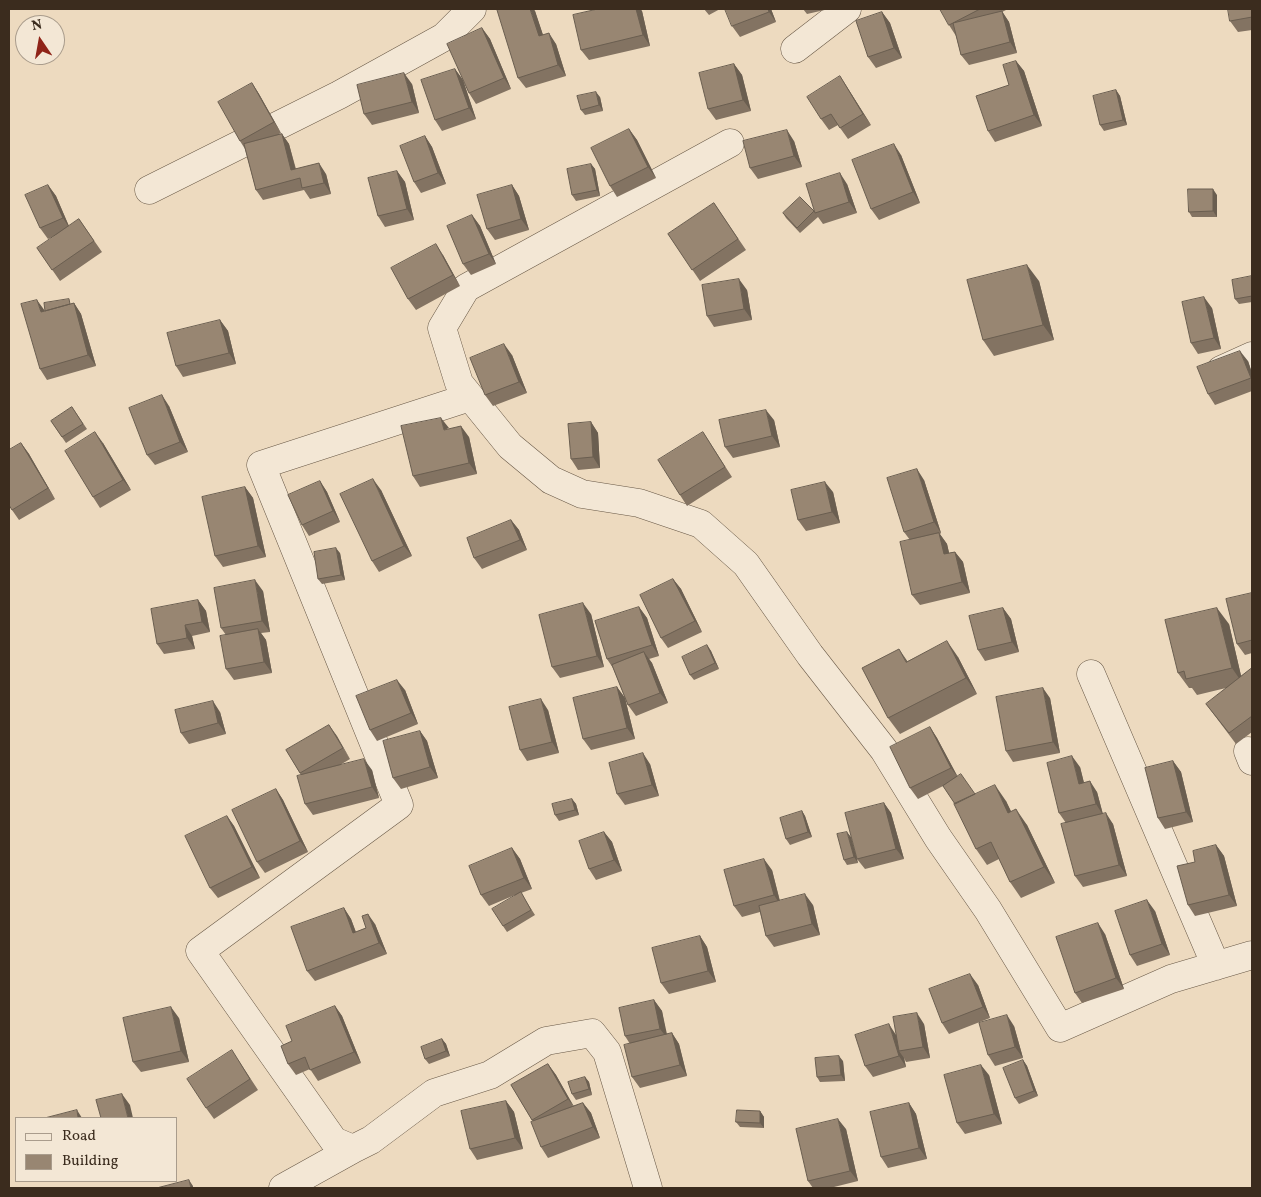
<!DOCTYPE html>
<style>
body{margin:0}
#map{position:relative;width:1261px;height:1197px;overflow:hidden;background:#eddabf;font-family:Vollkorn,serif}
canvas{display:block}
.frame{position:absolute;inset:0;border:10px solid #3b2c1e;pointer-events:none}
.legend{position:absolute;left:15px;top:1117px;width:162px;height:65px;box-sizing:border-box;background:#f3e7d5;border:1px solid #a99c8c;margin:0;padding:6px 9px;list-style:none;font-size:15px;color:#3b2c1e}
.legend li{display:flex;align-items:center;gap:10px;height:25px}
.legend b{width:25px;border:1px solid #a99c8c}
.north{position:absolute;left:15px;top:15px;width:50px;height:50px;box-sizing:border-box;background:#f3e7d5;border:1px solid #a99c8c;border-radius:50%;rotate:348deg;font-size:14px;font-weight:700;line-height:20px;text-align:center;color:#3b2c1e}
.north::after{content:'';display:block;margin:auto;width:18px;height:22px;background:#8f2418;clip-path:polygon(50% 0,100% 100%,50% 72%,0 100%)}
</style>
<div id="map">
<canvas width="1261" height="1197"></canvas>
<div class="frame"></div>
<ul class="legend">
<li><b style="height:6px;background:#f3e7d5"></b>Road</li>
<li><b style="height:14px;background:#988672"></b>Building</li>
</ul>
<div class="north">N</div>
</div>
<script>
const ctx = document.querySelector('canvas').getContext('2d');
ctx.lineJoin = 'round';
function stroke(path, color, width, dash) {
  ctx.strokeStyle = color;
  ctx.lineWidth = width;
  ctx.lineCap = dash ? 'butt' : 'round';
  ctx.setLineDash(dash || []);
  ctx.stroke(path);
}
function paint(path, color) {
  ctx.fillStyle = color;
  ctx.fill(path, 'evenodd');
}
const minor = new Path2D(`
 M795,49L847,9
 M730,143L466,288L442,328L459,383L510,446L551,480L582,494L639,503L701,524L746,564L810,655L884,750L938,838L988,910L1060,1028L1171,979L1252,955
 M149,190L339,95L444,37L472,9
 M1221,370L1252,356
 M470,397L261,465L399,805L200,951L334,1141L353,1149L371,1140L434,1093L490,1075L546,1041L592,1033L607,1052L648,1188
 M1091,674L1216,966
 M1248,751L1252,761
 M283,1188L353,1149`);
const wall = new Path2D(`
 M598,9H640L642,11L650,46L589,60L581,50Z
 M704,9H720L709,15Z
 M771,9L776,22L740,37L732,26Z
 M803,9H829L807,14Z
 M940,9H1008L1002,12L1009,22L1017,53L969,65L961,55L956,36L949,25Z
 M1252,9V30L1238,32L1230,21Z
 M535,11L543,35L556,44L566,76L526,88L518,78Z
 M882,12L890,23L902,58L876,68L868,57Z
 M482,28L490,39L511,89L476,104L469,93Z
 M1016,61L1024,71L1042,126L995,142L988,131L1009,85Z
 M734,64L742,75L751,111L716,120L708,109Z
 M455,69L463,80L476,119L442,131L435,120Z
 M840,76L871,125L848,139L838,125L829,130L821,119Z
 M252,83L259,94L281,133L279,134H282L289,144L296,169L326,174L331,194L310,199L304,190L263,200L256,190L245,149L240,141Z
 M412,84L419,113L372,125L364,114Z
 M1116,90L1120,96L1127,125L1104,131L1100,125Z
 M600,97L603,111L585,115L581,110Z
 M629,129L637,140L656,178L617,197L610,186Z
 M425,136L432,147L446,184L421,193L414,182Z
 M794,141L802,167L758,179L750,168Z
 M901,155L920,203L879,220L871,209Z
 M591,164L595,169L600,196L576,201L572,195Z
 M397,171L405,182L414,220L385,227L378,216Z
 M847,184L857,213L823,224L818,217L800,233L786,218L783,213L800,197L815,212Z
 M48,185L56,196L69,226L79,219L102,252L60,281L37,248L57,235L48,239L40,228Z
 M512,185L519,196L529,230L495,240L487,229Z
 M1217,195V217H1192L1189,212Z
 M714,203L746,250L700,281L668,234Z
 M472,215L480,226L496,264L471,275L463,264Z
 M443,255L460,286L416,310L408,299Z
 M1252,276V302L1239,304L1235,299Z
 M1039,281L1054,340L994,356L983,340Z
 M747,290L752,320L714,327L707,316Z
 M74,303L81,314L96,366L47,380L40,369L45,311Z
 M1212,308L1221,349L1198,354L1191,343Z
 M220,320L228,331L236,364L183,377L176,366Z
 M512,355L527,393L493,406L485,395Z
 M1248,361L1252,373V391L1215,405L1208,394Z
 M169,406L188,452L155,465L147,455Z
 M72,407L87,429L66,443L51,421Z
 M774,420L780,447L733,458L725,447Z
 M591,422L598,433L600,468L578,470L571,459Z
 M449,429L469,437L477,474L420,487L413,476Z
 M703,432L732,477L687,506L680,495Z
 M21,443L29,454L55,499L19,520L12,510Z
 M103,443L131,490L100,508L93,497Z
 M924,480L941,533L940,534L947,544L949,553L955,552L963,562L970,593L920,605L912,595L910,540L904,532Z
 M320,481L327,492L340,522L309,536L302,525Z
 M245,487L253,498L266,557L223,567L215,556Z
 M381,490L412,556L379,572L372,561Z
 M833,492L840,523L806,531L798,520Z
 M511,520L519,530L527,550L482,569L474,558Z
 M340,553L345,580L322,584L318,579Z
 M673,579L681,589L702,632L668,648L661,638Z
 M263,591L270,632L261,633L266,640L272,673L234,680L226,669V635L221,628Z
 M1252,593V653L1245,655L1237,644Z
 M198,600L206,611L210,632L192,636L195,649L164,654L157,644Z
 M639,607L647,618L659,656L649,659L652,663L668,703L636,716L628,705L613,668L607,659Z
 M1003,608L1011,619L1019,652L985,661L978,650Z
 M591,614L604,667L560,678L552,667Z
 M1229,624L1241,676L1252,668V732L1236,744L1206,704L1226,688L1197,695L1192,688H1189L1178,673Z
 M707,645L711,651L719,669L694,680L690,675Z
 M958,657L977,694L900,734L888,718L908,661Z
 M617,687L625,698L635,739L591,750L583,739Z
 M405,690L418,724L377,741L370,730Z
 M1050,698L1060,753L1013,762L1006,751Z
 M548,710L559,753L527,761L520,750Z
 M220,712L226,734L189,744L181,733Z
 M329,725L350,759L340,765L372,770L379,798L313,815L305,804L301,775L286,750Z
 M930,727L937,738L957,776L975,794L1006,801L1011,811L1027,825L1055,883L1021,898L1010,882L999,859L987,865L976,849L955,804L943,786L918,799L910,788Z
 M420,731L427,741L438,778L401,789L393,778Z
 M1173,761L1181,772L1193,822L1165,829L1158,818Z
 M650,764L659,796L625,805L617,794Z
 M1080,767L1084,783L1097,792L1103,814L1113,824L1127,876L1083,887L1075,876L1066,823L1059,813Z
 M276,789L283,800L308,852L265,873L257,862Z
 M572,799L576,804L579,815L559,821L555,815Z
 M884,803L891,813L904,859L865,869L857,859Z
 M802,811L805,816L812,837L790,845L786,839Z
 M227,816L234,826L260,878L218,898L210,888Z
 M604,832L612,842L622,871L596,880L589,869Z
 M851,837L858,863L847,865L844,860Z
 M1216,845L1224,856L1237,906L1195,916L1188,905L1195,862Z
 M512,848L520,859L532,889L521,893L535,915L507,932L503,926L515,895L489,906L481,895Z
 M772,870L780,901L813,905L820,935L774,947L766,936L760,912L742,917L734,906Z
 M344,908L351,919L356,932L375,924L387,954L315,981L307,971Z
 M1155,911L1170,955L1137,966L1130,955Z
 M1105,934L1124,989L1082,1003L1075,993Z
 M700,936L707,947L716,982L669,994L661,983Z
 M978,985L990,1018L949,1034L942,1023Z
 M654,1000L662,1011L666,1034L672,1033L679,1044L687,1076L640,1088L632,1077L630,1044L625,1036Z
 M335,1006L342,1016L361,1063L318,1081L310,1069L296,1075L288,1064L292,1041Z
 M179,1018L189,1062L141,1072L133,1062Z
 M924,1024L930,1058L906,1062L904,1058L906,1067L873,1077L865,1066L896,1034Z
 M1014,1026L1023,1058L995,1066L988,1055Z
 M442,1039L446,1044L450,1056L429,1064L425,1059Z
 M1023,1060L1027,1066L1038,1096L1019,1104L1015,1098Z
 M239,1061L258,1090L214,1119L206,1108Z
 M843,1061L845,1081L820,1082L817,1077Z
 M548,1064L556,1075L573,1106L583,1103L591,1113L600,1138L548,1158L541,1147L533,1122L511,1085Z
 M989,1075L1002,1124L965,1134L957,1123Z
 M585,1077L589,1082L592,1095L576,1100L572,1094Z
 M506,1101L514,1112L523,1149L477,1160L470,1149Z
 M909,1103L916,1114L927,1159L888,1168L881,1157Z
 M760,1111L764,1117V1128L740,1127L736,1122Z
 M846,1129L858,1181L830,1188H813L808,1181Z`);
const shadedWall = new Path2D(`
 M530,9H534L535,11L547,47L539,36Z
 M636,9H640L642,11L650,46L643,35Z
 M768,9H771L776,22L769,12Z
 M1002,11L1009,22L1017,53L1010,42Z
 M882,12L890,23L902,58L894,48Z
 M482,28L490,39L511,89L504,78Z
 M549,33L556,44L566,76L558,65Z
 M1016,61L1024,71L1042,126L1034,115Z
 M734,64L742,75L751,111L743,100Z
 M455,69L463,80L476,119L469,108Z
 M404,73L412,84L419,113L412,102Z
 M840,76L847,87L871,125L863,114Z
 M252,83L259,94L281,133L274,122Z
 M1116,90L1120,96L1127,125L1123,120Z
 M596,92L600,97L603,111L599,105Z
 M629,129L637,140L656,178L648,167Z
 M787,130L794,141L802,167L794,156Z
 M282,134L289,144L298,179L291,170Z
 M425,136L432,147L446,184L438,173Z
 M894,144L901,155L920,203L913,192Z
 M319,163L326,174L331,194L324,183Z
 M591,164L595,169L600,196L597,190Z
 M397,171L405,182L414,220L407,209Z
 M840,173L847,184L857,213L849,202Z
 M48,185L56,196L70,229L63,218Z
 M512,185L519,196L529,230L521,219Z
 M1213,189L1217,195V217L1213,211Z
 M472,215L480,226L496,264L489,254Z
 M436,244L443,255L460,286L453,275Z
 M1027,265L1039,281L1054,340L1043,325Z
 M739,279L747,290L752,320L744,309Z
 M1204,297L1212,308L1221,349L1214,338Z
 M37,300L45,311L48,323L41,312Z
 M74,303L81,314L96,366L88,355Z
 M220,320L228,331L236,364L229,353Z
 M504,344L512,355L527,393L519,382Z
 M1240,351L1248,361L1252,373V380Z
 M162,395L169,406L188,452L180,442Z
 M766,410L774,420L780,447L772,436Z
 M441,418L449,428L444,430Z
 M591,422L598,433L600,468L593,457Z
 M461,426L469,437L477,474L469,463Z
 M95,432L103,443L131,490L123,480Z
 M21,443L29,454L55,499L48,488Z
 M917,469L924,480L941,533L934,522Z
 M373,479L381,490L412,556L404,546Z
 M320,481L327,492L340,522L333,511Z
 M825,482L833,492L840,523L832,512Z
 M245,487L253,498L266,557L258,546Z
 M511,520L519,530L527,550L520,540Z
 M939,533L947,544L952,565L944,554Z
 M336,548L340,553L345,580L341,575Z
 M955,552L963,562L970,593L962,582Z
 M673,579L681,589L702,632L695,621Z
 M255,580L263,591L270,632L262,621Z
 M198,600L206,611L210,632L202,622Z
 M583,603L591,614L604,667L597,656Z
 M639,607L647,618L659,656L652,645Z
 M1003,608L1011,619L1019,652L1012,642Z
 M1217,608L1229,624L1243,684L1232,668Z
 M185,625L192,636L195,649L187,638Z
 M258,629L266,640L272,673L264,662Z
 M947,641L958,657L977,694L966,678Z
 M707,645L711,651L719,669L715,663Z
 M899,649L910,665L906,662Z
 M644,652L652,663L668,703L660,693Z
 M397,680L405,690L418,724L411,713Z
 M617,687L625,698L635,739L627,728Z
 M1043,688L1050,698L1060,753L1053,742Z
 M541,699L548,710L559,753L552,742Z
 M213,701L220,712L226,734L218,723Z
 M329,725L337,736L350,759L343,748Z
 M930,727L937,738L959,779L951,768Z
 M420,731L427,741L438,778L430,767Z
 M643,753L650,764L659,796L652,785Z
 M1072,756L1080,767L1087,795L1079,784Z
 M364,759L372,770L379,798L372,787Z
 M1173,761L1181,772L1193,822L1186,812Z
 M1090,781L1097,792L1103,815L1096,804Z
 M995,785L1006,801L1019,829L1008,813Z
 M276,789L283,800L308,852L300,841Z
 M572,799L576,804L579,815L575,810Z
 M884,803L891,813L904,859L896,849Z
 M1016,809L1027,825L1055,883L1044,867Z
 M802,811L805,816L812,837L808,832Z
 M1106,813L1113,824L1127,876L1119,865Z
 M227,816L234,826L260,878L252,867Z
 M604,832L612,842L622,871L614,860Z
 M847,832L851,837L858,863L854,857Z
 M1216,845L1224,856L1237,906L1229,895Z
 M512,848L520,859L532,889L524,878Z
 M764,859L772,870L781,906L774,895Z
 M805,894L813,905L820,935L812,924Z
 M1147,900L1155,911L1170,955L1162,944Z
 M344,908L351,919L360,944L353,933Z
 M368,914L375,924L387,954L379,943Z
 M1098,923L1105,934L1124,989L1116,978Z
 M700,936L707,947L716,982L708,971Z
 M970,974L978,985L990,1018L983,1007Z
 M654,1000L662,1011L668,1039L660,1029Z
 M335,1006L342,1016L361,1063L354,1052Z
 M171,1007L179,1018L189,1062L181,1051Z
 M917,1013L924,1024L930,1058L923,1047Z
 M1007,1015L1014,1026L1023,1058L1015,1047Z
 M889,1024L896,1035L899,1051L904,1058L906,1067L899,1056Z
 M672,1033L679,1044L687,1076L680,1065Z
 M442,1039L446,1044L450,1056L446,1051Z
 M839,1056L843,1061L845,1081L841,1075Z
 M1023,1060L1027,1066L1038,1096L1034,1091Z
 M548,1064L556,1075L576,1110L568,1099Z
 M981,1065L989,1075L1002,1124L994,1114Z
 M585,1077L589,1082L592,1095L589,1089Z
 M122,1094L130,1105L133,1118H128Z
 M506,1101L514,1112L523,1149L515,1138Z
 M583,1103L591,1113L600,1138L593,1127Z
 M909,1103L916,1114L927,1159L919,1148Z
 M77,1110L82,1118H78Z
 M760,1111L764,1117V1128L760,1123Z
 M838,1119L846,1129L858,1181L850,1171Z
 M189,1180L193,1186V1188H191Z`);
const building = new Path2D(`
 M502,9H530L539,36L549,33L558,65L518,78L497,10Z
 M598,9H636L643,35L581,50L573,15Z
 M725,9H768L769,12L732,26Z
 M940,9H980L953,23L1002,11L1010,42L961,55L953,23L949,25Z
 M1228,9H1252V17L1230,21Z
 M882,12L894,48L868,57L856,21Z
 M482,28L504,78L469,93L447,44Z
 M1016,61L1034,115L988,131L976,96L1009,85L1003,65Z
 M734,64L743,100L708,109L699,73Z
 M455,69L469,108L435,120L421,80Z
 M404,73L412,102L364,114L357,85Z
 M840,76L863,114L840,128L831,114L821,119L807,97Z
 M252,83L274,122L240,141L218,102Z
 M1116,90L1123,120L1100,125L1093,96Z
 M596,92L599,105L581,110L577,96Z
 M629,129L648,167L610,186L591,148Z
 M787,130L794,156L750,168L743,141Z
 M282,134L291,170L319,163L324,183L302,188L300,178L256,190L244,144Z
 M425,136L438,173L414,182L400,146Z
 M894,144L913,192L871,209L852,160Z
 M591,164L597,190L572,195L567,169Z
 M397,171L407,209L378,216L368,178Z
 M840,173L849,202L815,213L806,184Z
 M48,185L63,218L40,228L25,195Z
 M512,185L521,219L487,229L477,195Z
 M1188,189H1213V211L1189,212Z
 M800,197L814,211L797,228L783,213Z
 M714,203L738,239L692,270L668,234Z
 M472,215L489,254L463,264L447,226Z
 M79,219L94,241L52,270L37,248Z
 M436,244L453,275L408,299L391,268Z
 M1027,265L1043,325L983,340L967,280Z
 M1252,276V296L1235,299L1232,280Z
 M739,279L744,309L707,316L702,285Z
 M1204,297L1214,338L1191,343L1182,302Z
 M69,299L70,304L45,311L44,303Z
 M37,300L41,312L74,303L88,355L40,369L21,304Z
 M220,320L229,353L176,366L167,333Z
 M504,344L519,382L485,395L470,358Z
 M1240,351L1251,378L1208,394L1197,367Z
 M162,395L180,442L147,455L129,408Z
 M72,407L83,424L62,437L51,421Z
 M766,410L772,436L725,447L719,420Z
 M441,418L444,430L461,426L469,463L413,476L401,426Z
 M591,422L593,457L571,459L568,424Z
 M95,432L123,480L93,497L65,451Z
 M703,432L725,467L680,495L658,460Z
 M21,443L48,488L12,510L9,505V450Z
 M917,469L934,522L904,532L887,478Z
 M373,479L404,546L372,561L340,494Z
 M320,481L333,511L302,525L288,495Z
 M825,482L832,512L798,520L791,490Z
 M245,487L258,546L215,556L202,497Z
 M511,520L520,540L474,558L467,538Z
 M939,533L944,554L955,552L962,582L912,595L900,542Z
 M336,548L341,575L318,579L314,552Z
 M673,579L695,621L661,638L640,595Z
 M255,580L262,621L221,628L214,588Z
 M1252,593V640L1237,644L1226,599Z
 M198,600L202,622L185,625L187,638L157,644L151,609Z
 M583,603L597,656L552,667L539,615Z
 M639,607L652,645L607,659L595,621Z
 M1003,608L1012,642L978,650L969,616Z
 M1217,608L1232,668L1186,679L1184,671L1178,673L1165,620Z
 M258,629L264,662L226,669L220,636Z
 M947,641L966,678L888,718L862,668L899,649L906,662Z
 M707,645L715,663L690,675L682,657Z
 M644,652L660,693L628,705L612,665Z
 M1252,668V716L1229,733L1206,704Z
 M397,680L411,713L370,730L356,696Z
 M617,687L627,728L583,739L573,698Z
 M1043,688L1053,742L1006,751L996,697Z
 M541,699L552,742L520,750L509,707Z
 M213,701L218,723L181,733L175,710Z
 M329,725L343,748L300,773L286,750Z
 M930,727L951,768L910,788L890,747Z
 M420,731L430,767L393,778L383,741Z
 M643,753L652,785L617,794L609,763Z
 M1072,756L1079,784L1090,781L1096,804L1059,813L1047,763Z
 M364,759L372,787L305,804L297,776Z
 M1173,761L1186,812L1158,818L1145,768Z
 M961,774L975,794L955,804L943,786Z
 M995,785L1008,813L1016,809L1044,867L1010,882L991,842L976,849L954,804Z
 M276,789L300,841L257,862L232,810Z
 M572,799L575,810L555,815L552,804Z
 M884,803L896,849L857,859L845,813Z
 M802,811L808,832L786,839L780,818Z
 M1106,813L1119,865L1075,876L1061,824Z
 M227,816L252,867L210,888L185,836Z
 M604,832L614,860L589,869L579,841Z
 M847,832L854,857L844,860L837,834Z
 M1216,845L1229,895L1188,905L1177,866L1195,862L1193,851Z
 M512,848L524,878L481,895L469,866Z
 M764,859L774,895L734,906L724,870Z
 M521,892L531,910L503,926L492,909Z
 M805,894L812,924L766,936L759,906Z
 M1147,900L1162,944L1130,955L1115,911Z
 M344,908L353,933L366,928L362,916L368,914L379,943L307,971L291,927Z
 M1098,923L1116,978L1075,993L1056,937Z
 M700,936L708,971L661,983L652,948Z
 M970,974L983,1007L942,1023L929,989Z
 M654,1000L660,1029L625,1036L619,1008Z
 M335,1006L354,1052L310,1070L305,1057L288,1064L281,1046L292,1041L286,1026Z
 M171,1007L181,1051L133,1062L123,1018Z
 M917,1013L923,1047L899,1051L893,1017Z
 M1007,1015L1015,1047L988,1055L979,1023Z
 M889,1024L899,1056L865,1066L855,1035Z
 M672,1033L680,1065L632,1077L624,1045Z
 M442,1039L446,1051L425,1059L421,1047Z
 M232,1050L250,1079L206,1108L187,1079Z
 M839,1056L841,1075L817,1077L815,1058Z
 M1023,1060L1034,1091L1015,1098L1003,1068Z
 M548,1064L568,1099L532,1120L511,1085Z
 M981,1065L994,1114L957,1123L944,1075Z
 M585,1077L589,1089L572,1094L568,1082Z
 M122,1094L128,1118H101L96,1100Z
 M506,1101L515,1138L470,1149L461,1111Z
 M583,1103L593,1127L541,1147L531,1122Z
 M909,1103L919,1148L881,1157L870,1112Z
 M77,1110L78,1118H45Z
 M737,1110L760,1111V1123L736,1122Z
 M838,1119L850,1171L808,1181L796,1129Z
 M189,1180L191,1188H157Z`);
stroke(minor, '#685846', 29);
stroke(minor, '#f3e7d5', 28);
paint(wall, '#837362');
paint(shadedWall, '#6a5e50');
paint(building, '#988672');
stroke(building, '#6a5e50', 1);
</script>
